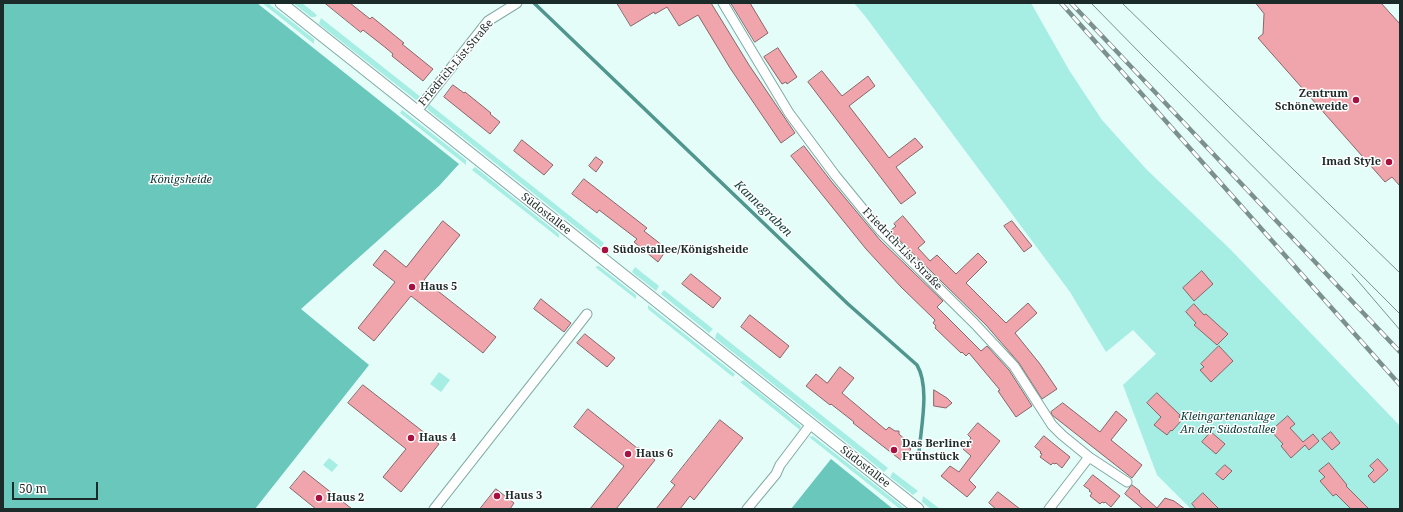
<!DOCTYPE html>
<meta charset="utf-8">
<style>
body{margin:0}
#map{position:relative;width:1403px;height:512px;overflow:hidden;background:#e4fdf9;font-family:"Noto Serif",serif}
canvas{display:block}
.frame{position:absolute;inset:0;border:4px solid #1b2b29;pointer-events:none}
.scale{position:absolute;left:12px;top:482px;width:86px;height:18px;box-sizing:border-box;border:2px solid #1b2b29;border-top:0;padding-left:5px;font-size:12px;line-height:14px;white-space:nowrap;color:#1b2b29;-webkit-text-stroke:3px #fff;paint-order:stroke}
</style>
<div id="map">
<canvas width="1403" height="512"></canvas>
<div class="frame"></div>
<div class="scale">50 m</div>
</div>
<script>
const ctx = document.querySelector('canvas').getContext('2d');
ctx.lineJoin = 'round';
function paint(path, color) {
  ctx.fillStyle = color;
  ctx.fill(path, 'evenodd');
}
function stroke(path, color, width, dash) {
  ctx.strokeStyle = color;
  ctx.lineWidth = width;
  ctx.lineCap = dash ? 'butt' : 'round';
  ctx.setLineDash(dash || []);
  ctx.stroke(path);
}
function write(font, color, halo, rows, align = 'center') {
  ctx.font = font + ' "Noto Serif",serif';
  ctx.lineWidth = 3;
  ctx.setLineDash([]);
  ctx.textBaseline = 'middle';
  ctx.strokeStyle = halo;
  ctx.fillStyle = color;
  for (const [text, x, y, turn = 0] of rows) {
    ctx.save();
    ctx.translate(x, y);
    ctx.rotate((+turn || 0) * Math.PI / 180);
    ctx.textAlign = isNaN(turn) ? turn : align;
    if (halo) ctx.strokeText(text, 0, 0);
    ctx.fillText(text, 0, 0);
    ctx.restore();
  }
}
const green = new Path2D(`
 M262,3H268L314,39V44Z
 M293,3H302L317,15L315,17H311Z
 M854,3H1031L1069,70L1102,120L1147,170L1230,249L1400,426V509H1191L1157,475L1123,385L1156,354L1133,330L1106,352L1070,292L865,16Z
 M321,18L422,98L419,100H416L319,24Z
 M429,104L604,243L601,247L427,109Z
 M402,110L466,160V165L400,113Z
 M475,167L559,234V238L472,170Z
 M599,266L636,295V299L595,267Z
 M635,267L659,286L656,291L632,272Z
 M664,290L713,329L709,333L661,294Z
 M648,305L735,374L733,377L648,309Z
 M717,332L888,468L884,472L715,338Z
 M439,372L450,380L441,392L430,384Z
 M744,380L801,426L800,430L740,382Z
 M813,436L906,509H900L809,437Z
 M329,458L338,465L332,472L323,465Z
 M893,472L918,491L913,495L890,477Z
 M923,496L940,509H931L922,502Z`);
const forest = new Path2D(`
 M3,3H257L459,164L439,186L301,309L369,365L255,509H3Z
 M831,459L893,509H791Z`);
const stream = new Path2D(`
 M534,3L848,304L917,365C930,387 921,427 919,452`);
const building = new Path2D(`
 M325,3H350L370,19L372,17L404,43L402,44L433,69L423,81L392,56L393,54L386,48L363,30L361,32Z
 M617,3H711L749,65L795,133L781,143L730,68L698,15L679,26L667,7L655,14L654,12L631,26Z
 M731,3H750L768,33L755,42Z
 M1256,3H1381L1400,24V186L1392,177L1385,182L1258,38L1263,34L1264,14Z
 M778,48L797,77L787,84L786,82L782,84L764,57Z
 M822,71L842,96L868,76L875,86L849,106L889,158L915,138L923,147L896,167L916,193L901,204L808,82Z
 M453,85L464,93L465,92L491,113L490,114L500,122L490,134L444,97Z
 M522,140L553,165L544,175L514,151Z
 M804,146L831,181L880,240L943,301L937,307L981,351L987,346L1009,370L1032,406L1016,417L998,391L1000,390L969,353L966,356L962,352L961,353L935,328L936,326L933,323L935,320L901,287L866,249L791,156Z
 M596,157L603,162L596,172L589,166Z
 M584,179L647,228L644,231L667,249L658,262L634,242L637,239L599,210L597,213L572,194Z
 M903,216L925,242L918,248L930,261L937,255L956,274L978,253L987,262L966,283L1006,323L1028,303L1037,313L1015,333L1040,364L1057,389L1042,399L1019,363L986,325L890,231L896,226L894,224Z
 M443,221L460,235L424,280L496,337L483,353L411,296L374,341L358,328L395,282L373,265L385,250L406,267Z
 M1012,221L1032,246L1024,252L1004,226Z
 M1202,271L1213,284L1194,301L1183,288Z
 M691,274L721,298L713,308L682,284Z
 M541,299L571,323L564,332L534,309Z
 M1194,304L1204,315L1206,314L1228,334L1217,345L1194,325L1196,323L1186,312Z
 M750,315L789,346L780,358L741,327Z
 M585,334L615,358L607,367L577,343Z
 M1219,346L1233,361L1211,382L1200,370L1204,367L1201,364Z
 M840,367L854,378L842,393L886,430L889,427L895,431H899V434L909,443L907,446L911,449L902,461L853,423L854,422L831,404L830,405L806,386L816,374L827,383Z
 M363,385L439,444L401,492L383,477L406,449L348,403Z
 M934,390L947,398L952,403L946,408L934,406Z
 M1157,393L1180,415L1179,417L1182,420L1172,431L1171,430L1167,435L1154,425L1161,417L1147,403Z
 M1063,403L1100,432L1116,411L1127,420L1111,440L1142,465L1132,478L1052,415L1051,412Z
 M588,409L637,448L638,447L655,460L616,509H590L624,466L574,427Z
 M1288,416L1295,424L1290,428L1303,442L1313,434L1319,441L1309,450L1305,445L1291,458L1281,446L1283,444L1271,431Z
 M720,420L743,438L694,500L690,496L680,509H656L675,485L671,482Z
 M978,423L1000,441L969,480L976,487L967,497L941,476L950,466L959,472L971,456L963,449L971,438L968,435Z
 M1211,432L1225,444L1216,454L1202,442Z
 M1331,432L1340,443L1332,450L1322,439Z
 M1044,436L1070,457L1062,468L1056,463L1055,464L1053,463L1051,465L1040,457L1042,454L1040,453L1041,452L1035,447Z
 M1378,459L1388,470L1374,483L1368,476L1374,470L1370,466Z
 M1329,463L1347,485L1346,486L1369,509H1351L1336,494L1333,496L1320,481L1325,477L1319,471Z
 M1225,465L1232,471L1223,480L1216,474Z
 M304,471L352,509H316L290,488Z
 M1093,475L1120,496L1111,507L1105,502L1104,503L1102,502L1100,504L1090,496L1092,493L1089,491L1090,490L1084,486Z
 M1132,485L1140,491L1139,492L1157,508L1165,498L1174,501L1185,509H1143L1125,494Z
 M496,489L514,503L510,509H480Z
 M998,492L1002,495L1020,509H996L989,503Z
 M1203,493L1219,509H1196L1192,504Z`);
const minor = new Path2D(`
 M723,3L789,113L835,175L880,230L975,324L1014,366L1052,425L1062,435L1089,457L1049,509
 M417,111L488,21L517,3
 M1089,457L1127,482
 M434,509L587,314
 M747,509L776,474L780,465L811,424`);
const tertiary = new Path2D(`
 M281,3L918,509`);
const tram = new Path2D(`
 M1091,3L1143,56L1400,314
 M1122,3L1400,273
 M1352,274L1400,330`);
const rail = new Path2D(`
 M1061,3L1400,385
 M1071,3L1400,352`);
const markers = [
 [1356,100,4,"#a81040"],
 [1389,162,4,"#a81040"],
 [605,250,4,"#a81040"],
 [412,287,4,"#a81040"],
 [411,438,4,"#a81040"],
 [894,450,4,"#a81040"],
 [628,454,4,"#a81040"],
 [497,496,4,"#a81040"],
 [319,498,4,"#a81040"]
];
const streetNames = [
 ["Friedrich-List-Straße",456,63,-50],
 ["Südostallee",546,214,38],
 ["Friedrich-List-Straße",902,249,46],
 ["Südostallee",865,467,38]
];
const poiNames = [
 ["Zentrum",1348,94,"right"],
 ["Schöneweide",1348,107,"right"],
 ["Imad Style",1381,162,"right"],
 ["Südostallee/Königsheide",613,250],
 ["Haus 5",420,287],
 ["Haus 4",419,438],
 ["Das Berliner",902,444],
 ["Frühstück",902,457],
 ["Haus 6",636,454],
 ["Haus 3",505,496],
 ["Haus 2",327,498]
];
const parkNames = [
 ["Königsheide",181,180],
 ["Kleingartenanlage",1228,417],
 ["An der Südostallee",1228,430]
];
const waterNames = [
 ["Kannegraben",763,209,44]
];
paint(green, '#a6ede4');
paint(forest, '#69c7bc');
stroke(stream, '#50968e', 3.5);
paint(building, '#f0a4ac');
stroke(building, '#886669', 1);
stroke(minor, '#82aba5', 11);
stroke(tertiary, '#82aba5', 13);
stroke(minor, '#fff', 9);
stroke(tertiary, '#fff', 11);
stroke(tram, '#7c908d', 1);
stroke(rail, '#7c908d', 4.5);
stroke(rail, '#fff', 3, [9]);
for (const [x, y, r, color] of markers) {
  const dot = new Path2D();
  dot.arc(x, y, r, 0, 2 * Math.PI);
  ctx.fillStyle = color;
  ctx.fill(dot);
  stroke(dot, '#fff', 1.5);
}
write('11px', '#1b2b29', '#fff', streetNames);
write('bold 11px', '#1b2b29', '#fff', poiNames, 'left');
write('italic 11px', '#073632', '#fff', parkNames);
write('italic 12px', '#194440', '#fff', waterNames);
</script>
